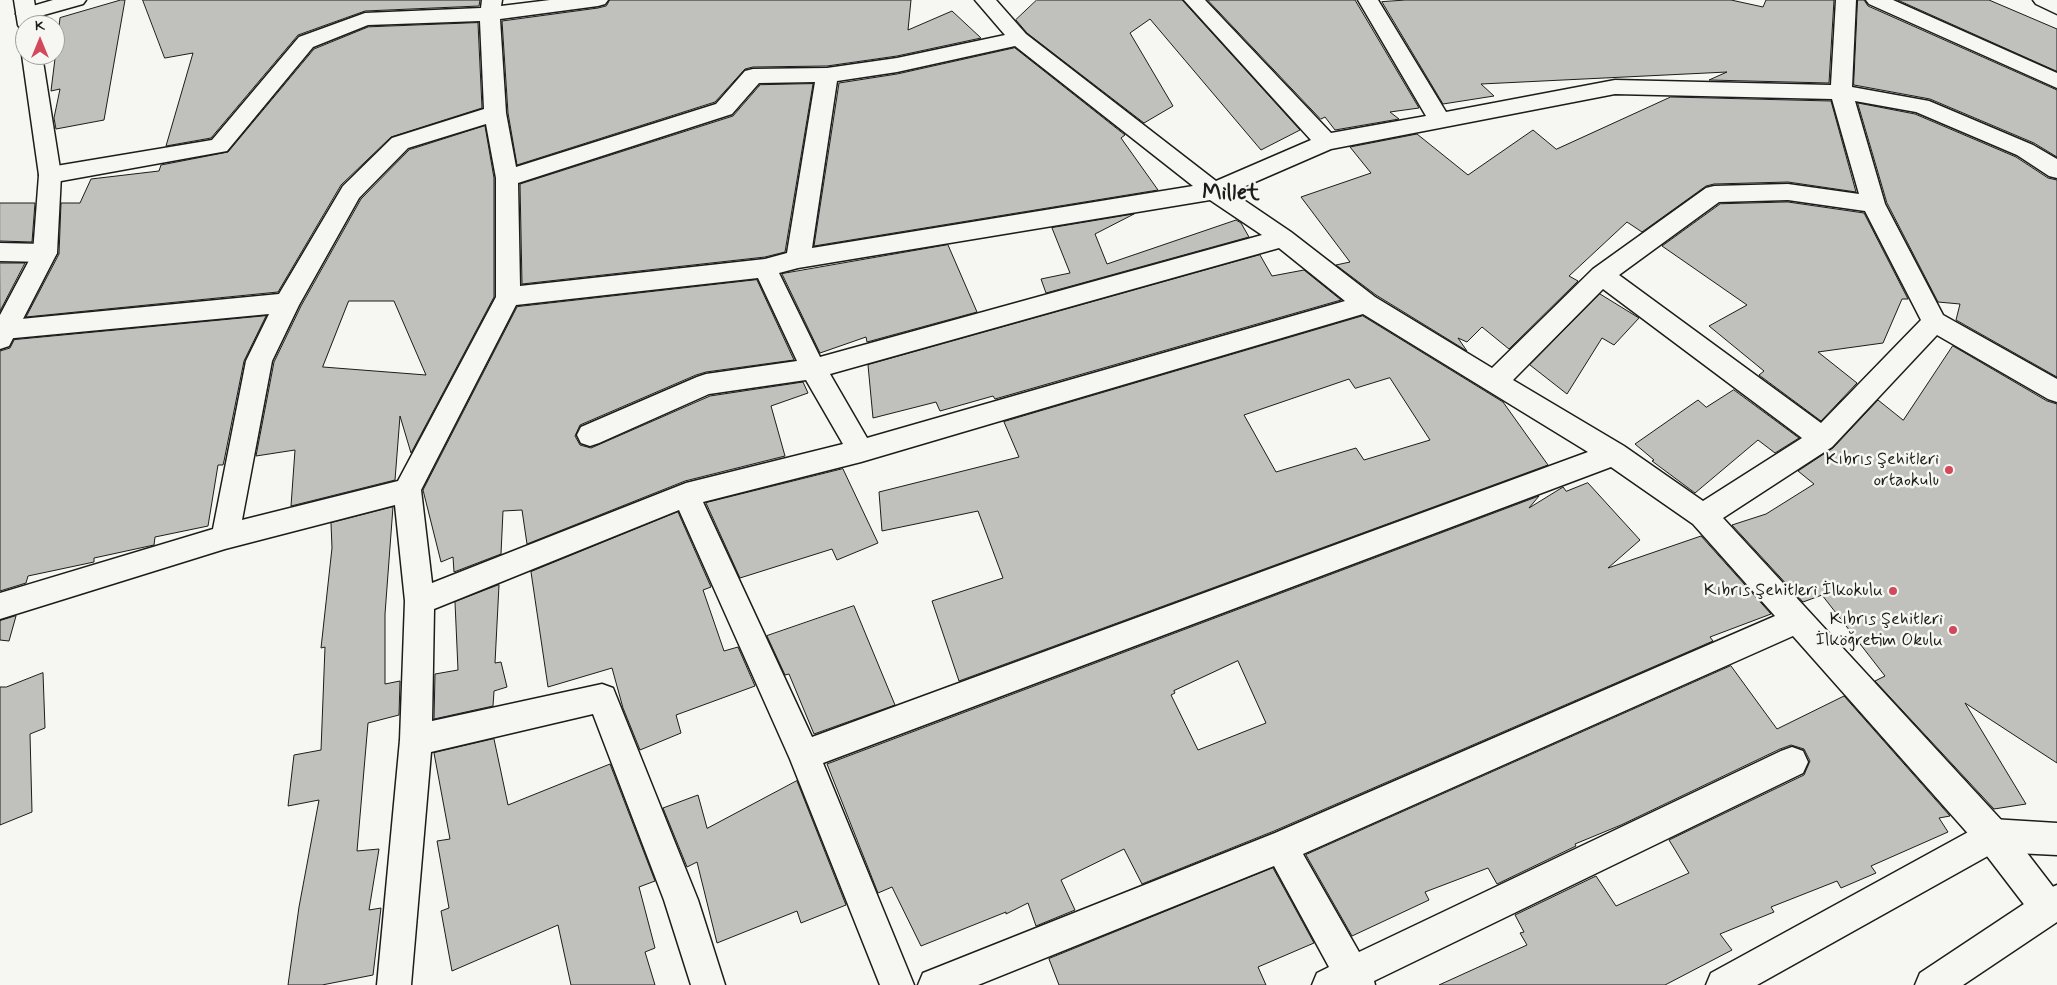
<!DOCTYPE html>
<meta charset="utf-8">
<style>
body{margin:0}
#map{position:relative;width:2057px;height:985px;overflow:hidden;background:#f6f6f2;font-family:Mynerve,sans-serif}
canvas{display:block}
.north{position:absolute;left:15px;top:15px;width:50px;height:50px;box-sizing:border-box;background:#f6f6f2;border:1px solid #9f9f9c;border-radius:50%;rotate:0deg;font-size:14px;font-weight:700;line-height:20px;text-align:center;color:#1c1c1c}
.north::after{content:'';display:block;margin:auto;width:18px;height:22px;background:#d1495b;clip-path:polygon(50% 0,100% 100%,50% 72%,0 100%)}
</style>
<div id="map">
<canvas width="2057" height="985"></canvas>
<div class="north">K</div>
</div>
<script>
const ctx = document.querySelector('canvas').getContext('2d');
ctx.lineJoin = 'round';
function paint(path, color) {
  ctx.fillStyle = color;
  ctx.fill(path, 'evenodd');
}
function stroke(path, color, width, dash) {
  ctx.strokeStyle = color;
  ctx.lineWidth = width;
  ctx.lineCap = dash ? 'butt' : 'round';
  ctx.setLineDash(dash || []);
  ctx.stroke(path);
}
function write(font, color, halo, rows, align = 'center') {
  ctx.font = font + ' Mynerve,sans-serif';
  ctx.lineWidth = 5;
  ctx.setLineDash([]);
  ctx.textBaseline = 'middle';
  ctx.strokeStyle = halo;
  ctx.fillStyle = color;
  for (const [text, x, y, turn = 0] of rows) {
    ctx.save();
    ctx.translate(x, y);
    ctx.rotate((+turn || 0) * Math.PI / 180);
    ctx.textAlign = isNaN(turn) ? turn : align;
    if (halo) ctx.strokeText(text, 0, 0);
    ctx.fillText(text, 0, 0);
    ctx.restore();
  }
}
const building = new Path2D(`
 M121,0H125L104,120L56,129L54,118L60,89L51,91L60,18Z
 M143,0H480L479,6L365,11L298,35L211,138L166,146L193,53L165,58Z
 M610,0H911L908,30L952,11L981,38L897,56L827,66L753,67L745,69L715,102L517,165L508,113L502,21L598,8L606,6Z
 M1037,0H1182L1300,130L1261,150L1150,19L1130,33L1173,106L1144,123L1027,33L1016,20Z
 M1208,0H1355L1419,108L1390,112L1399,119L1335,130L1325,117L1321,119Z
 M1406,0H1731L1763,7L1766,0H1834L1829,83L1709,80L1727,72L1481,84L1494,96L1443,104L1382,2Z
 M1858,0H1864L1868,6L2057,90V157L2034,143L1930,99L1854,85Z
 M1898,0H1989L2057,29V71Z
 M478,23L482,108L391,137L341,185L278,292L26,317L59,254L61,203H80L91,179L159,171L161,165L228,152L314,49L368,27Z
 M1015,48L1125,135L1121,138L1158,190L814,246L839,83L897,74Z
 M813,84L785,252L765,257L522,284L520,184L733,116L760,85Z
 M1671,97L1831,101L1856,192L1788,182L1714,184L1706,186L1642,232L1627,222L1569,276L1578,281L1509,349L1482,327L1467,342L1458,338L1467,351L1376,295L1336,265L1350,262L1301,197L1371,173L1350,147L1417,134L1468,175L1533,130L1556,149Z
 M1858,103L1915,114L2016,157L2048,178L2057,180V377L1956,320L1960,304L1938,302L1887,203Z
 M485,126L494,178V297L411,453L400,416L395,480L291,506L295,450L256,456L274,362L301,306L361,199L409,150ZM349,301H394L426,375L323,367Z
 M1788,202L1864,213L1908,299H1902L1883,343L1818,352L1857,383L1821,421L1759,375L1764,371L1709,326L1747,305L1662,246L1720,204Z
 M0,203H35L32,242L0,241Z
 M1134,214L1095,234L1107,264L1236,220L1241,223L1249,237L1046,293L1041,279L1070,273L1052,228Z
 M948,245L977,312L867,342L866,337L820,353L782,274Z
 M1260,255L1272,276L1304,270L1341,300L995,399L993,396L940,411L936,402L873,418L868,365Z
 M0,263H25L0,311Z
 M757,280L794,360L706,372L696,375L580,425L575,436L580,445L591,448L710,396L803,382L808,393L771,406L785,456L685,481L527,544L522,510L503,511L501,554L454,572L453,557L441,562L423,490L517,307Z
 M1600,294L1639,318L1614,345L1602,338L1567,394L1530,365Z
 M266,316L244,361L224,461L223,465H218L208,526L155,537L154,545L94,558V562L28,576L26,583L0,591V351L10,348L14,340Z
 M1363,316L1503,402L1548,465L959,681L932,601L1003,578L978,511L882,531L879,492L1019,457L1004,422ZM1390,378L1430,440L1364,460L1356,448L1276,472L1244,415L1349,379L1355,388Z
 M1953,346L2047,401L2057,404V763L1965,703L2026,804L1994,809L1875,681L1885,676L1822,595L1803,602L1732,525L1766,514L1814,484L1798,471L1833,448L1878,400L1903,420Z
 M1734,390L1799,438L1775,453L1758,440L1695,493L1652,461L1654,460L1635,444L1698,400L1706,407Z
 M843,469L878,543L837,560L832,549L740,578L706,503Z
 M1588,483L1640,540L1608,568L1701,536L1771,614L1710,637L1713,641L1274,831L1142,884L1124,849L1061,880L1075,910L1036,926L1028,903L1006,914V912L921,946L892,887L878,893L827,764L1539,496L1529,508L1563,487L1566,491ZM1238,661L1266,723L1198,750L1171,695L1175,693L1174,691Z
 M393,507L385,614V684L400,681L399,715L368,723L357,851L379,849L369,910L381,908L373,975L322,985H288L299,907L319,800L288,806L294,755L321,750L325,647L321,648L332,548L331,523Z
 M678,512L711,587L703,590L724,651L738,647L755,686L676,715L681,733L640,750L623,708L612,668L548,687L531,572Z
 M499,585L495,663L501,662L507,687L494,691L493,706L434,719L435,674L458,670L455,602Z
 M854,606L895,705L814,734L789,674L785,675L767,636Z
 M16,616L9,641L0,640V621Z
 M1731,666L1777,729L1844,696L1950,816L1939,818L1948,832L1871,866L1876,873L1841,888L1837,881L1771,907L1774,912L1720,934L1732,950L1665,985H1439L1527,945L1520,933L1524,932L1515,915L1596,876L1616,906L1689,873L1669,840L1804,775L1810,761L1804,749L1791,745L1780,749L1621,825L1575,844L1576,846L1497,884L1488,868L1425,892L1429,900L1352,936L1306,855Z
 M43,673L45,728L30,734L32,812L0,825V687H6Z
 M494,739L508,805L610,764L655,881L639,887L655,948L645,952L655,985H571L558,925L452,971L441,911L449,908L437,841L450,839L434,753Z
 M797,781L846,905L801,923L797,911L717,943L697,862L687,867L663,808L698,795L707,828Z
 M1273,868L1314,943L1258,967L1266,985H1059L1049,959Z`);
const minor = new Path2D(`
 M53,0H86L83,4L26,20L19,18L16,14L19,10Z
 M482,0H502L501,6L550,0H608L605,4L598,6L500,19L506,113L516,167L716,104L745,71L753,69L827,68L897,58L1005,35L975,0H996L1026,34L1216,181L1311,140L1184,0H1205L1331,133L1426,116L1358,0H1378L1446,112L1615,80L1831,85L1836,0H1856L1852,87L1929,101L2033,145L2057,159V178L2049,176L2017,155L1916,112L1855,101L1885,204L1943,315L2057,379V402L2048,399L1937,335L1832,447L1723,518L2004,823L2057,892V921L2048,925L2036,920L1980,847L1793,636L1303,854L1359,952L1781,751L1792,747L1803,751L1808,762L1803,773L1374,981L1375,985H1312L1317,973L1329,967L1274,866L978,985H918L923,973L1275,833L1775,616L1693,524L1611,467L823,763L914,985H880L790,759L679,510L434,609L432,721L602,684L613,688L698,900L725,985H691L664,900L593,714L431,752L411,985H377L400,740L405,601L395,505L225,549L0,619V593L213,529L246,361L269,314L4,339L0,337V321L279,294L343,186L392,138L484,109L480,21L368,25L313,47L227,151L50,183L42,181L39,175L42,169L50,167L212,140L299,37L365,13L481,8ZM1015,46L1193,186L812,248L837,81L897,72ZM815,82L787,253L765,259L520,286L518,183L732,114L759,83ZM1615,94L1832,99L1859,194L1788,184L1714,186L1706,188L1593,269L1492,368L1375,297L1291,232L1232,192L1331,149ZM486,124L496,178V297L398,481L242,520L272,361L299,305L359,198L408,148ZM1210,200L1262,235L820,357L779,273L798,268ZM1788,200L1865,211L1921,320L1821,423L1619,275L1719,202ZM1279,248L1345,301L867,438L830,374ZM758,278L797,361L706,374L697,377L581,427L577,435L581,443L590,446L599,443L709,394L806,380L843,444L686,483L432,583L421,490L516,305ZM1603,289L1802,438L1703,501L1624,446L1513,380ZM1363,314L1588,452L812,737L703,502L861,462Z
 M1866,0H1893L2057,73V88L1869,4Z
 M2033,0H2057V14L2036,4Z
 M0,243L45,244L53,247L57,253L53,259L45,262L0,261Z`);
const tertiary = new Path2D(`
 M14,0H34L38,25H25V31L21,30L18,25Z
 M25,50V55H42L61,175L57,253L9,346L0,349V315L33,253L39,175L22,55Z
 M1992,819L2057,823V855L1995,852L1757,985H1706L1711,973Z
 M2057,885V922L1963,985H1915L1920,973L2045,890Z`);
const markers = [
 [1949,470,5,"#d1495b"],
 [1893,591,5,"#d1495b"],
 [1953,630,5,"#d1495b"]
];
const poiNames = [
 ["Kıbrıs Şehitleri",1939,460],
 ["ortaokulu",1939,481],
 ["Kıbrıs Şehitleri İlkokulu",1883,591],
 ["Kıbrıs Şehitleri",1943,620],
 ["İlköğretim Okulu",1943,641]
];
const districtNames = [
 ["Millet",1231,194]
];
paint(building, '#c0c0bd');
stroke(building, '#1c1c1c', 1);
stroke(minor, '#1c1c1c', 3);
stroke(tertiary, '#1c1c1c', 3);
paint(minor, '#f6f6f2');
paint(tertiary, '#f6f6f2');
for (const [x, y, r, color] of markers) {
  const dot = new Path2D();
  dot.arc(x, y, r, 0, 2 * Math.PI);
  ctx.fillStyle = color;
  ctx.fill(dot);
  stroke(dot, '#f6f6f2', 2);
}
write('18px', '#1c1c1c', '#f6f6f2', poiNames, 'right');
write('bold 22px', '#1c1c1c', '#f6f6f2', districtNames);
</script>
